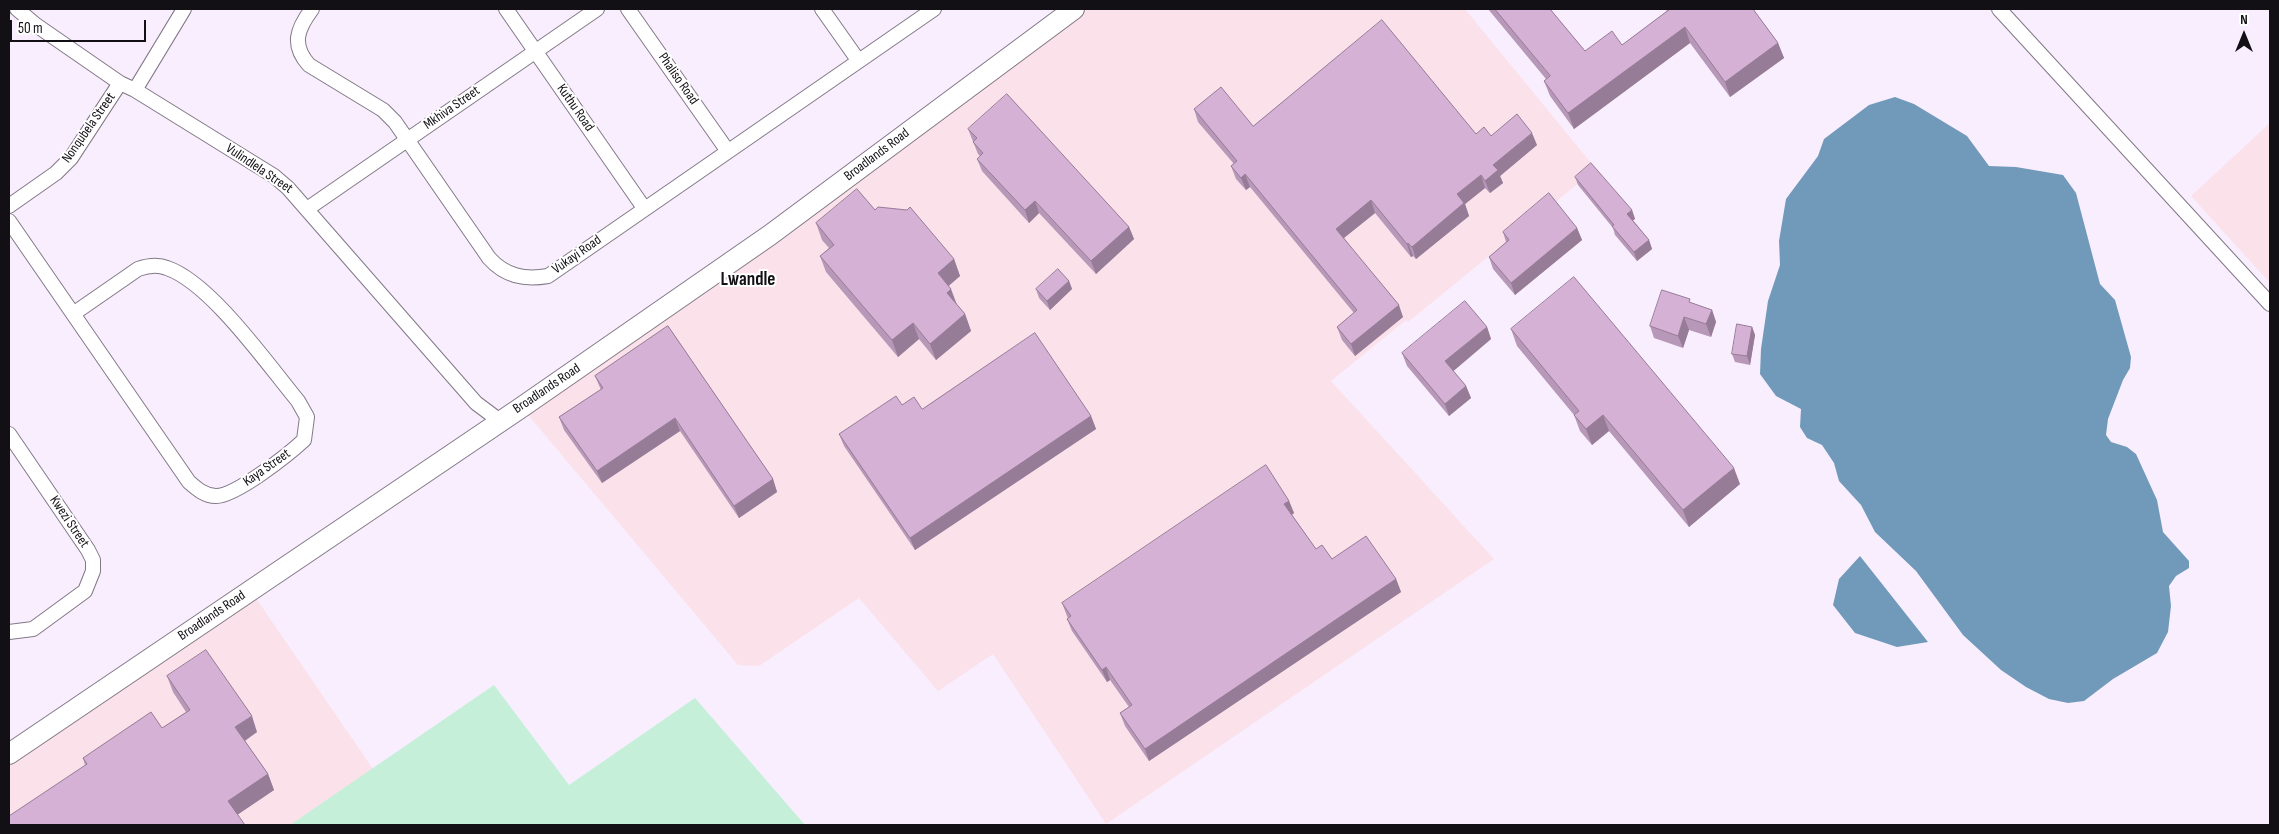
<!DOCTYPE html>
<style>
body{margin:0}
#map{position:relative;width:2279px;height:834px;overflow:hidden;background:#f9eefe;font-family:"Sofia Sans Condensed",sans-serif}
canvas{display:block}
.frame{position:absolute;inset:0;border:10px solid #131015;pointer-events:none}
.north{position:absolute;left:2219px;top:10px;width:50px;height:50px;-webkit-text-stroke:4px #fff;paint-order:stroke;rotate:0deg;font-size:14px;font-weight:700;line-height:20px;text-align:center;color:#131015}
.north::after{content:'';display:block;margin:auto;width:18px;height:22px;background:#131015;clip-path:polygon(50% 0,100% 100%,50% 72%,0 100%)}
.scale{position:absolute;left:10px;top:20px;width:136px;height:22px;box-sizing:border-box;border:2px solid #131015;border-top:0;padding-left:6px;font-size:15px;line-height:18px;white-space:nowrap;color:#131015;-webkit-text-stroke:4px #fff;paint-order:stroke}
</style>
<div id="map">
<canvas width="2279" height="834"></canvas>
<div class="frame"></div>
<div class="north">N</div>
<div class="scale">50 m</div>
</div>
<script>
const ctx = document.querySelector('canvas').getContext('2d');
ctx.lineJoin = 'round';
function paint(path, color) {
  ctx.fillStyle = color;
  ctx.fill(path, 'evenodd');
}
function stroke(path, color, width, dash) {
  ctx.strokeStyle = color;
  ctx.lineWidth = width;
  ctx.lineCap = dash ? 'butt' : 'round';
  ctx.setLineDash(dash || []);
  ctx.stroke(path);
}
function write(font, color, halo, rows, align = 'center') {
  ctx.font = font + ' "Sofia Sans Condensed",sans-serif';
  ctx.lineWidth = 4;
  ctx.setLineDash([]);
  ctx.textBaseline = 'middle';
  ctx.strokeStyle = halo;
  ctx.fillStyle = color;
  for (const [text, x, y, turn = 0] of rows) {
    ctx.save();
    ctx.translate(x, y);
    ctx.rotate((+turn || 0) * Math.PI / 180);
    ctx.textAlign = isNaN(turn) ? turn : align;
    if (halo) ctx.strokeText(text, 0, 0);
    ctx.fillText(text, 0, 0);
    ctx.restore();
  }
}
const industrial = new Path2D(`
 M1073,9H1465L1596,169L1408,322L1406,320L1331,381L1494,559L1106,824L993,654L938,691L859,598L759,666L738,665L519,404Z
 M2270,123V283L2191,196Z
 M249,588L373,769L290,825H9V752Z`);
const green = new Path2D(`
 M494,685L569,785L695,698L805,825H290Z`);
const water = new Path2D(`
 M1895,97L1914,104L1967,136L1989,166L2016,167L2063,175L2076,193L2100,284L2115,300L2131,357L2130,368L2123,380L2108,419L2106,435L2111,442L2127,447L2136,454L2157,500L2163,532L2189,561V568L2176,576L2169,586L2171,606L2168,632L2157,653L2113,679L2084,701L2068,703L2049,699L2026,687L2001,670L1963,635L1916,571L1875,532L1861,505L1839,481L1834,463L1822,445L1807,438L1800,427L1801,409L1776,396L1760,374L1761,349L1768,301L1780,265L1779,241L1786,199L1818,156L1824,139L1869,105Z
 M1860,556L1928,642L1897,647L1855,633L1833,605L1839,579Z`);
const minor = new Path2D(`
 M17,9L36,25L120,83L135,90L274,176L288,188L476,403L500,421
 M312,9C297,29 291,45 309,65L383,110L395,122L489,258C505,276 524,280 548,276L934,9
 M506,9L644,208
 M628,9L727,150
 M822,9L858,60
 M1999,9L2270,304
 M135,90L184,9
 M9,206L56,173L71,158L120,83
 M307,209L597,9
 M9,221L189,482C197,489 205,496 216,496C236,496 289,454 304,440L307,417L298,401C268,365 211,283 167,268C157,264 147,266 138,269L73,314
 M9,434L88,550L93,560V571L85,591L33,629L9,632`);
const secondary = new Path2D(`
 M9,754L522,407L770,235L1074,9`);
const wall = new Path2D(`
 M1488,9H1550L1585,51L1622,45L1667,11L1665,9H1753L1778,43L1784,58L1730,97L1690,43L1574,129L1550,96L1544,81L1546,79Z
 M1194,109L1253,126L1476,134L1491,136L1537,145L1500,176L1503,183L1490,193L1485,188L1465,204L1469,216L1416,259L1413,256L1411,257L1375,213L1344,238L1403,317L1355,356L1342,340L1337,327L1354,313L1250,187L1246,190L1236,179L1231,166L1234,164L1198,122Z
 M968,129L1129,227L1134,239L1096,274L1039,213L1029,223L982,171L977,159L980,156L978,154Z
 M1575,177L1632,210L1635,219L1633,220L1649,240L1652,249L1637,261L1615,235L1613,228L1578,185Z
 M875,210L954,259L960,276L948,286L957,305L965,314L971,331L936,360L919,339L898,357L826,272L820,256L829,248L822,240L816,223Z
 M1577,228L1582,240L1515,295L1493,269L1489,257L1506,242L1503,232Z
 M1069,281L1072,289L1050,310L1039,298L1036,289Z
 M1691,303L1712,310L1716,322L1711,337L1689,330L1683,348L1654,338L1650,326Z
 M668,326L773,479L777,492L739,518L680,431L602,483L564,430L559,417L601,390L595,376Z
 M1487,327L1491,339L1453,371L1466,386L1471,398L1449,416L1407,366L1402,353Z
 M1752,327L1755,335L1750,365L1735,362L1732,354Z
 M1511,329L1740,484L1689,527L1609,431L1592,445L1580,431L1574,415L1517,346Z
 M902,405L922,409L1091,416L1096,429L915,550L844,446L839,434Z
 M1289,501L1294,513L1292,515L1316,549L1332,559L1396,579L1401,592L1149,761L1125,726L1120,713L1129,707L1110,680L1107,682L1072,631L1067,619L1068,618L1067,616L1062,603Z
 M167,676L257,732L245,741L268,774L274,790L237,815L85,765L83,758L162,728L186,712L173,692Z`);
const shadedWall = new Path2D(`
 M1685,27L1690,43L1574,129L1568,113Z
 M1778,43L1784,58L1730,97L1725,82Z
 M1532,133L1537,145L1500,176L1503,183L1490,193L1485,181L1493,165Z
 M1245,174L1250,187L1246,190L1241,178Z
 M1481,175L1485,188L1465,204L1469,216L1416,259L1412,247L1457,194Z
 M1371,200L1375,213L1340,241L1336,229Z
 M1035,201L1039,213L1029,223L1025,210Z
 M1632,210L1635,219L1630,222L1627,214Z
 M1129,227L1134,239L1096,274L1091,261Z
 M1577,228L1582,240L1515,295L1511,283Z
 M1649,240L1652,249L1637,261L1634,252Z
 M1408,243L1413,256L1411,257L1407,244Z
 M954,259L960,276L944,290L938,273Z
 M1069,281L1072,289L1050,310L1047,301Z
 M951,289L957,305L947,293Z
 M1399,305L1403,317L1355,356L1351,344Z
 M1712,310L1716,322L1711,337L1706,324Z
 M965,314L971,331L936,360L930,344Z
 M1684,317L1689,330L1683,348L1678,336Z
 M913,323L919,339L898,357L892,340Z
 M1487,327L1491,339L1450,374L1445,361Z
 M1752,327L1755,335L1750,365L1747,356Z
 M1466,386L1471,398L1449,416L1445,404Z
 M1603,415L1609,431L1592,445L1586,429Z
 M1091,416L1096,429L915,550L910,538Z
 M675,418L680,431L602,483L597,471Z
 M1734,468L1740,484L1689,527L1683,510Z
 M773,479L777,492L739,518L734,506Z
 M1289,501L1294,513L1289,517L1284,504Z
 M1396,579L1401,592L1149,761L1145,749Z
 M1106,667L1110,680L1107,682L1102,670Z
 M252,716L257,732L241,743L235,727Z
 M268,774L274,790L234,817L228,801Z`);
const building = new Path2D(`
 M1495,9H1550L1585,51L1612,31L1622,45L1670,9H1753L1778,43L1725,82L1685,27L1568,113L1544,81L1550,76Z
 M1382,20L1476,134L1484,127L1491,136L1517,114L1532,133L1493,165L1498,170L1485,181L1481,175L1457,194L1464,203L1412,247L1408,243L1407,244L1371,200L1336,229L1399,305L1351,344L1337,327L1357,310L1245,174L1241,178L1231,166L1237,161L1194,109L1221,87L1253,126Z
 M1007,94L1129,227L1091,261L1035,201L1025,210L977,159L983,153L973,142L977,138L968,129Z
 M1591,163L1632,210L1627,214L1649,240L1634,252L1612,226L1614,225L1575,177Z
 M857,189L875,210L878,207L907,210L910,207L954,259L938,273L951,289L947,293L965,314L930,344L913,323L892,340L820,256L834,245L816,223Z
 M1549,193L1577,228L1511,283L1489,257L1509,240L1503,232Z
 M1058,269L1069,281L1047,301L1036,289Z
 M1574,277L1734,468L1683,510L1603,415L1586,429L1574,415L1579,411L1511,329Z
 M1662,290L1690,299L1689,302L1712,310L1706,324L1684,317L1678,336L1650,326Z
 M1465,301L1487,327L1445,361L1466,386L1445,404L1402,353Z
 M1737,324L1752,327L1747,356L1732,354Z
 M668,326L773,479L734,506L675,418L597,471L559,417L603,388L595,376Z
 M1035,333L1091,416L910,538L839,434L896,396L902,405L914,397L922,409Z
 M1266,465L1289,501L1284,504L1316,549L1322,545L1332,559L1366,536L1396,579L1145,749L1120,713L1132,705L1106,667L1102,670L1067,619L1071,616L1062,603Z
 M206,650L252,716L235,727L268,774L228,801L245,825H9V816L87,764L83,758L151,712L162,728L190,710L167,676Z`);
const streetNames = [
 ["Phaliso Road",678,79,55],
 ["Mkhiva Street",452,108,-35],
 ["Kuthu Road",575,108,55],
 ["Nonqubela Street",89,128,-55],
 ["Broadlands Road",877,155,-37],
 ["Vulindlela Street",259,169,34],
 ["Vukayi Road",577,255,-35],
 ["Broadlands Road",547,389,-34],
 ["Kaya Street",267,468,-35],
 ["Kwezi Street",69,522,56],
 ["Broadlands Road",212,616,-34]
];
const districtNames = [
 ["Lwandle",748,280]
];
paint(industrial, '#fae1ea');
paint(green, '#c5efd9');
paint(water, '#719aba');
stroke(minor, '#827886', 16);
stroke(secondary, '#827886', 22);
stroke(minor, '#fff', 14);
stroke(secondary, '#fff', 20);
paint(wall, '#b898b8');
paint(shadedWall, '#967c96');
paint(building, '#d6b1d6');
stroke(building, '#967c96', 1);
write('14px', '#131015', '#fff', streetNames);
write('bold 19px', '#131015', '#fff', districtNames);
</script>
